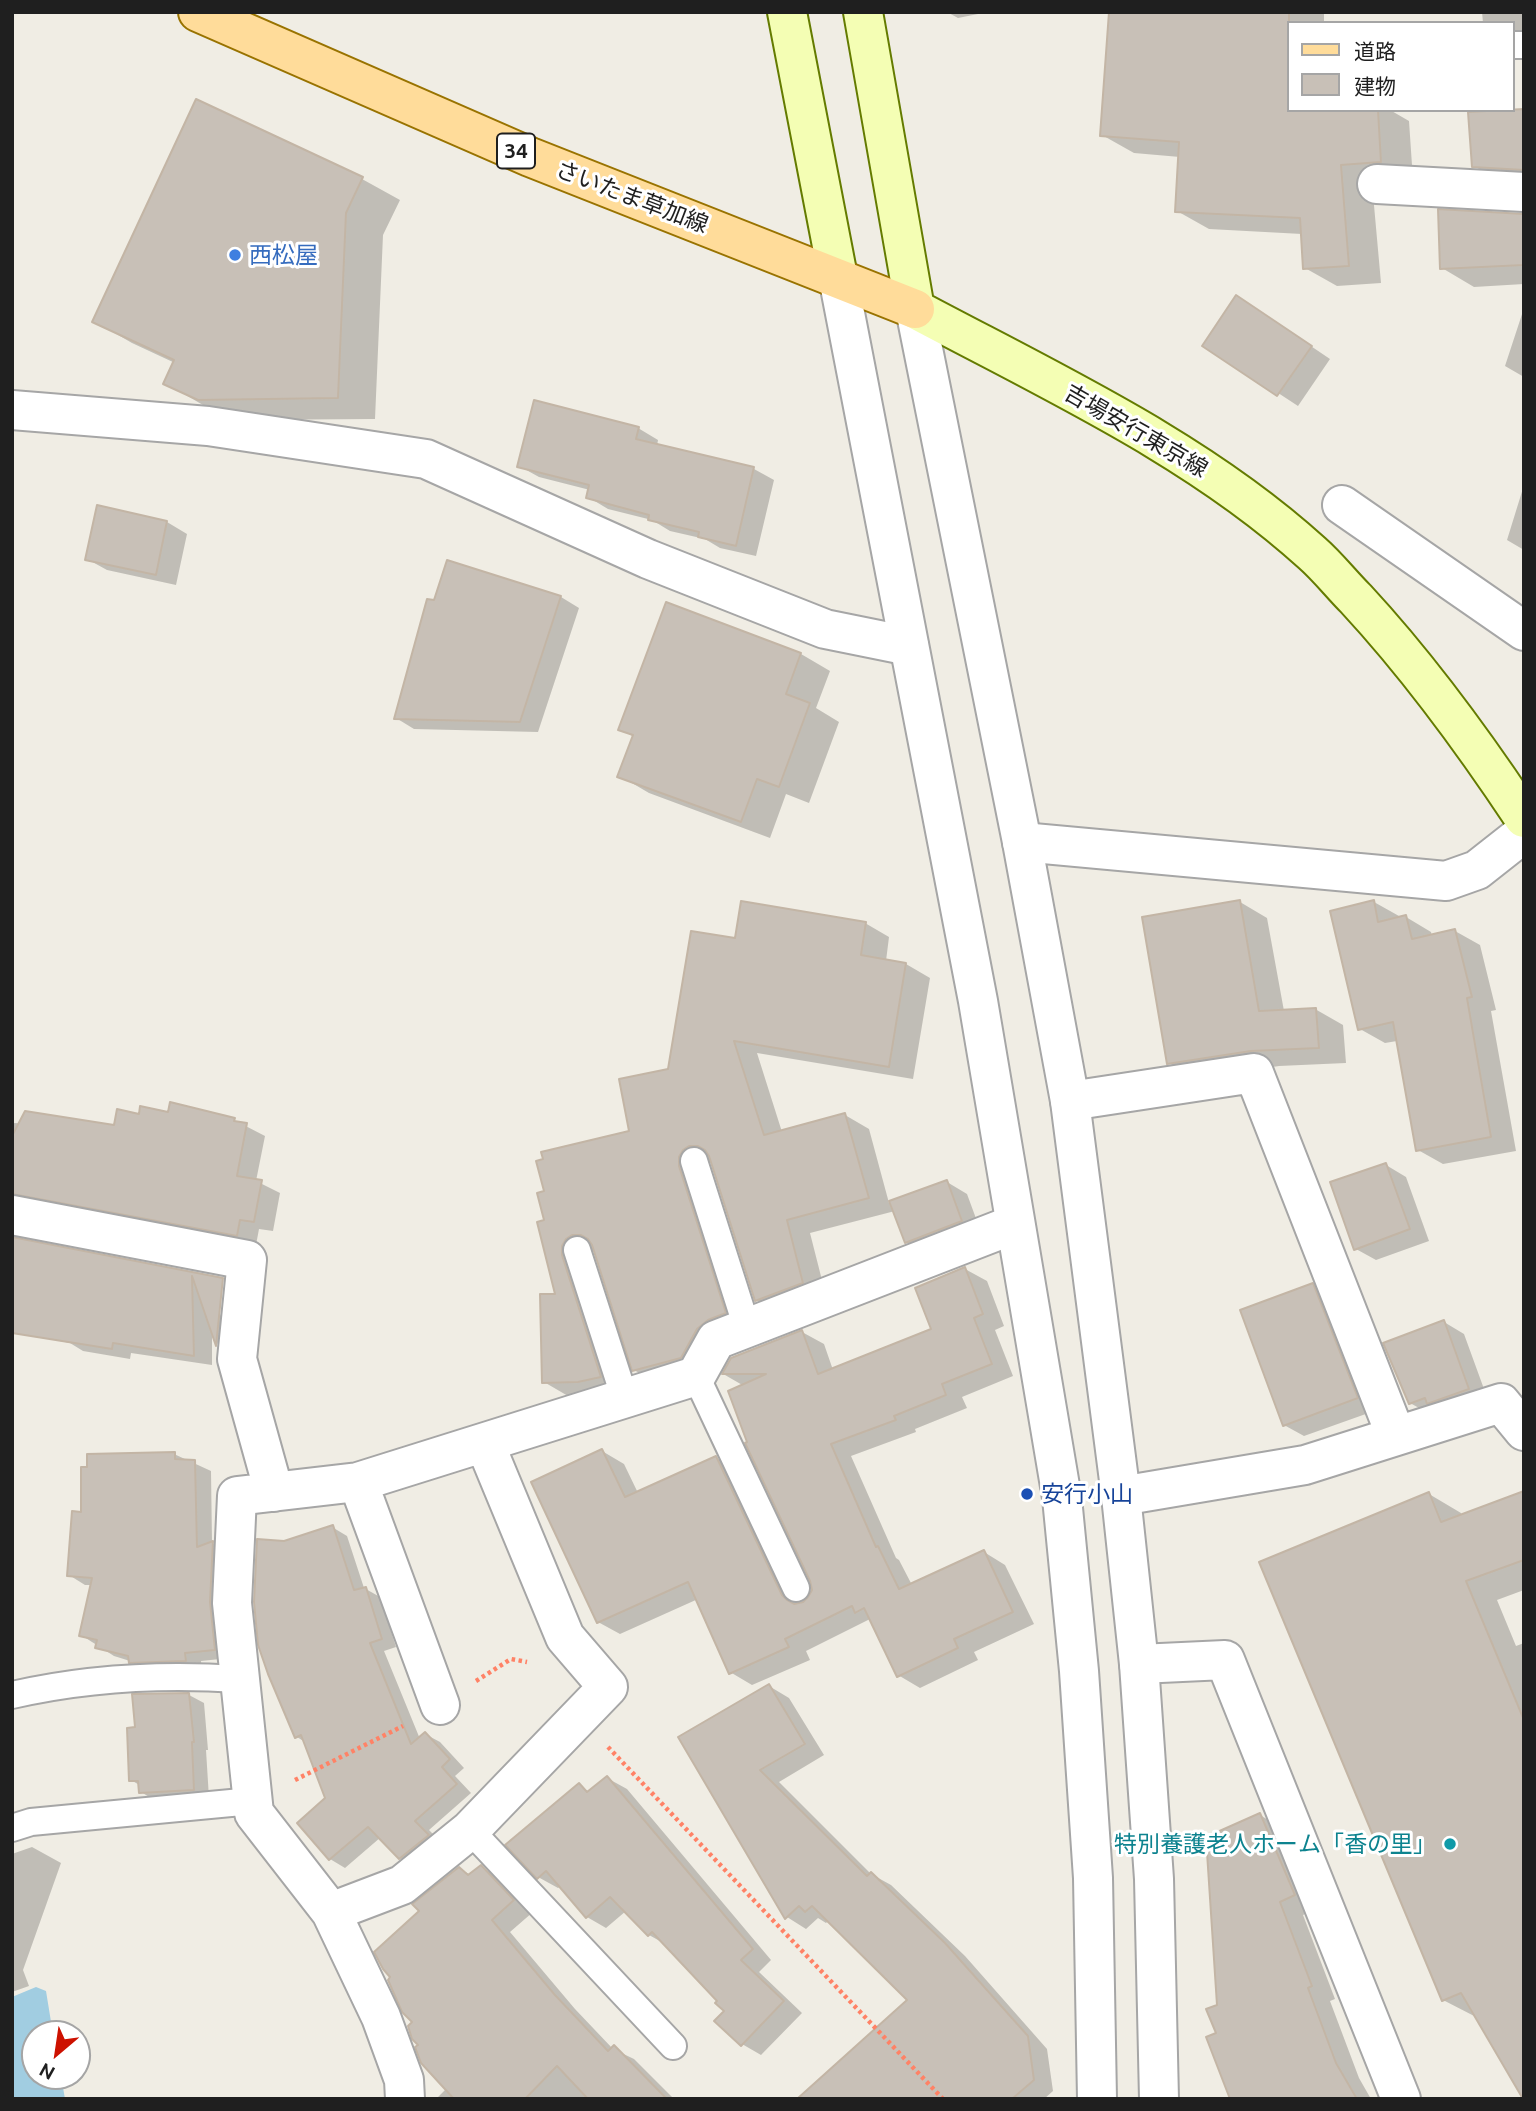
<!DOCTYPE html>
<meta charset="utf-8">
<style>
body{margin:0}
#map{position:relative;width:1536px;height:2111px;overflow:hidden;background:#f0ede4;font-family:Ubuntu,"Noto Sans JP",sans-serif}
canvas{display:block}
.frame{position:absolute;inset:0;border:14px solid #1f1f1f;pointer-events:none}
.legend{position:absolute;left:1287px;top:21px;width:228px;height:91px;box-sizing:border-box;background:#fff;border:2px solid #a5a5a5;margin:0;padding:9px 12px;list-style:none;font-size:21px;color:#1f1f1f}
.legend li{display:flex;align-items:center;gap:14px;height:35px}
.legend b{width:35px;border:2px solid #a5a5a5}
.north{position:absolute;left:21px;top:2020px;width:70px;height:70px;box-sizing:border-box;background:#fff;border:2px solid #a5a5a5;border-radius:50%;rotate:209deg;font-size:19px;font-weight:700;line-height:28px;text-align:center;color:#1f1f1f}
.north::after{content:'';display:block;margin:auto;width:24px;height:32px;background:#cd1100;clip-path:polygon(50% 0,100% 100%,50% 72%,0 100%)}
</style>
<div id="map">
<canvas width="1536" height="2111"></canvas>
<div class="frame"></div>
<ul class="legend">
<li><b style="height:9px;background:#ffdc9a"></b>道路</li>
<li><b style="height:19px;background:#c8c0b7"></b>建物</li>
</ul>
<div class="north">N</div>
</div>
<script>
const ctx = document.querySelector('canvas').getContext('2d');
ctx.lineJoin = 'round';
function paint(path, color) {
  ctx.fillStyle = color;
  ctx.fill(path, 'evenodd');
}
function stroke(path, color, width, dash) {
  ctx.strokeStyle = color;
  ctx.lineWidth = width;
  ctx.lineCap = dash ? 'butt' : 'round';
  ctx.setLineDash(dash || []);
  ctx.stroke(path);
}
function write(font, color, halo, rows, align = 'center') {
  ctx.font = font + ' Ubuntu,"Noto Sans JP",sans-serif';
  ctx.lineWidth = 6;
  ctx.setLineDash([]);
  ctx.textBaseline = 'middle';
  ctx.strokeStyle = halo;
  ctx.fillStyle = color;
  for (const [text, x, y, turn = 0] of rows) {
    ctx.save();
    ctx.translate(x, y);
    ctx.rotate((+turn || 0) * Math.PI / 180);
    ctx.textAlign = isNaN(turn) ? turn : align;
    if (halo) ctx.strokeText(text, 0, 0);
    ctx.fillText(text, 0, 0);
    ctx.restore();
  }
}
const water = new Path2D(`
 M36,1987L46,1991L53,2034H35V2076H61L65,2099H12V1997Z`);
const shadow = new Path2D(`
 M947,12H988L958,18Z
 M1111,12H1324V23H1289V110H1390L1409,121L1413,180L1372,183L1381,283L1337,286L1305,268L1302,234L1209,229L1177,211L1180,157L1134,153L1102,135Z
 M1482,12H1524V33L1513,34V23H1483Z
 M1524,111V186L1505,185L1474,166Z
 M362,179L400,200L383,235L375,419L237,420L203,405L165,383L175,363L132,343L94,321Z
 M1524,216V284L1474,287L1442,268Z
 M1524,308V377L1505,366Z
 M1256,309L1330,359L1298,406L1205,345Z
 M638,428L658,440L657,446L754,469L774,480L756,556L720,548L705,539L670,531L652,520L608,509L588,497L590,490L539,477L519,466Z
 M1524,485V550L1507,540Z
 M167,522L187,534L176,585L107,570L87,559Z
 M561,597L579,608L538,732L414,729L396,718Z
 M667,604L801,654L830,671L816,708L839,722L809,803L786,794L770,838L649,793L620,776L634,737L620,729Z
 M1240,902L1267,918L1284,1011L1315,1009L1343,1025L1346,1063L1279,1066L1197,1079L1169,1063Z
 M1374,902L1399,916V919L1406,917L1431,932L1432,936L1455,931L1480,945L1496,1010L1491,1011L1516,1151L1443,1164L1418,1150L1397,1041L1385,1043L1360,1029Z
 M865,923L889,937L886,961L906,964L930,978L913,1079L757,1053L782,1132L845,1115L869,1129L889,1203L947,1182L967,1194L981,1232L926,1254L906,1242L895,1211L810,1233L826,1296L780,1314L757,1300L712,1160L706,1164L749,1326L658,1384L634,1370L595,1249L590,1252L624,1390L568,1396L544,1382L558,1296L546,1221V1193L631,1132L669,1070L736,940Z
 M169,1115L234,1120L265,1136L256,1181L280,1193L273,1231L259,1229L256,1245L12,1215L13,1123L115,1127L140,1117Z
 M1386,1165L1406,1177L1429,1241L1376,1260L1356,1249Z
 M12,1238L221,1279L218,1310L221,1316L225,1281L241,1290L235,1355L218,1345L212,1328V1365L131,1353L130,1359L83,1351L70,1343L12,1332Z
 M965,1269L987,1281L1004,1326L995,1330L1013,1376L962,1397L967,1408L915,1429L916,1432L851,1456L896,1558L899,1560L912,1585L984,1552L1005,1565L1034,1624L974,1652L978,1660L920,1688L898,1675L870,1619L806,1651L810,1660L752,1685L730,1672L698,1599L620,1634L598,1622L602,1451L624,1464L638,1493L716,1458L738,1470L801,1604L804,1603L813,1589L744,1386L725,1375L733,1359L802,1332L824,1344L833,1370L933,1330Z
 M1313,1285L1333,1297L1377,1410L1304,1436L1284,1425Z
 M1444,1322L1464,1334L1488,1400L1430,1414L1410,1403Z
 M174,1454L211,1471L212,1543L229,1552L230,1658L201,1661L202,1670L146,1671L130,1661L114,1656L81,1635L92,1585H85L69,1575L83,1514Z
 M1524,1492V1590L1497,1600L1516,1646L1524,1643V2096L1478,2018L1443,2000L1429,1494L1461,1513L1462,1516Z
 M332,1527L347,1536L364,1588L380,1597L396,1647L384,1651L420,1739L425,1734L440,1742L464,1768L455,1776L471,1793L429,1830L443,1844L415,1866L400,1858L381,1837L345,1868L330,1859L327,1799L305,1742L297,1737L284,1542Z
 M769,1686L789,1698L824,1755L779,1782L871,1874L891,1885L965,1956L1047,2049L1053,2091L1044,2099H827L910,2000L829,1920L826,1923L818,1918L806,1929L787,1917L681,1738Z
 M189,1695L204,1703L208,1750H206L209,1798L156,1801L141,1792V1786L131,1780L137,1729Z
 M607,1778L627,1789L771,1960L759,1972L802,2013L761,2055L742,2044L720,2001L667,1945L649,1935L626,1911L606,1928L587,1917L561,1886L558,1888L538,1877L579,1786L590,1792Z
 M1260,1815L1283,1829L1318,1908L1303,1915L1335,1999L1330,2001L1359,2078L1371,2099H1232L1218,2035L1219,2006Z
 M32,1847L61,1863L23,1970L29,1986L12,1992V1854Z
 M481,1867L501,1878L533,1912L510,1932L575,2009L613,2049L634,2059L674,2099H436L447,2088L420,2045L414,2022L421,1911L460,1869L471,1875Z`);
const building = new Path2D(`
 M1109,12H1289V110H1378L1381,162L1341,165L1349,266L1303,269L1300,218L1175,212L1179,142L1100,136Z
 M196,99L363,177L346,213L338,398L198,400L163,384L174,360L92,322Z
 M1524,109V170L1472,167L1468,112Z
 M1438,209L1524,214V265L1440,269Z
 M1236,295L1312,346L1277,396L1202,346Z
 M534,400L639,427L636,439L754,467L736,546L698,537L699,532L648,520L649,515L586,498L589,485L517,467Z
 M97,505L167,521L156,575L85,560Z
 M447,560L561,596L520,722L394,719L427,599L434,600Z
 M666,602L801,653L786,694L810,703L779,787L757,779L741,822L617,777L633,735L618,730Z
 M1240,900L1259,1011L1316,1008L1319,1048L1251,1051L1167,1064L1142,917Z
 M1374,900L1378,922L1406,915L1412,939L1455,929L1472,997L1467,998L1491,1137L1416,1151L1393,1022L1358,1030L1330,911Z
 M741,901L866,922L861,955L906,963L889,1067L734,1041L764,1135L845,1113L869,1198L787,1220L803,1283L755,1301L709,1156L705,1150L698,1146H689L683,1150L679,1157V1166L726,1313L708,1320L697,1329L681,1358L632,1371L592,1245L588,1239L581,1235H572L566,1239L562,1246V1255L601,1377L578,1382L542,1383L540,1294H555L537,1222L544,1220L537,1193L544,1191L536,1161L543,1159L541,1152L629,1131L619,1079L668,1069L691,931L735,938Z
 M170,1102L235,1118L234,1121L247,1123L237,1176L262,1180L254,1222L240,1220L237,1236L12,1194V1136L25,1111L114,1125L117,1109L139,1114L140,1106L168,1112Z
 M1386,1163L1410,1229L1354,1250L1330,1182Z
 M947,1180L962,1221L905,1243L889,1201Z
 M12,1237L223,1278L216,1346L192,1276L194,1356L113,1343L112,1349L12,1333Z
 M965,1267L983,1314L974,1318L992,1364L942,1384L946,1395L894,1416L896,1420L831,1444L876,1547L878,1546L899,1589L984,1550L1013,1612L954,1639L958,1648L897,1677L864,1608L855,1613L852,1606L785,1639L789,1647L729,1674L688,1582L597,1623L531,1482L602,1449L625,1497L716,1456L782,1595L787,1600L794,1604L803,1602L808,1597L812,1590L810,1581L745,1443L747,1442L728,1391L766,1374H722L731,1358L802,1330L818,1374L931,1329L915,1288Z
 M1313,1283L1358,1398L1283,1426L1240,1310Z
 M1444,1320L1469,1389L1427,1404L1425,1398L1409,1404L1383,1343Z
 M175,1452V1459L195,1460L197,1547L213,1541L210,1602L215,1650L185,1653L186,1661L129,1663L128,1656L95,1648L97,1640L79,1636L92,1578L67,1576L72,1511L81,1512V1467H87V1454Z
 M1524,1491V1560L1466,1581L1524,1720L1523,2099L1461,1993L1442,2001L1259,1562L1429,1492L1441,1522Z
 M333,1525L354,1590L366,1587L382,1639L370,1643L411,1744L425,1732L450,1759L442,1767L457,1784L415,1821L429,1835L399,1859L368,1827L329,1860L297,1823L325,1798L301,1735L295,1738L268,1674L258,1645L254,1602L257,1539L284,1541Z
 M769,1684L805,1744L760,1770L867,1876L871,1872L945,1943L1028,2036L1034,2080L1012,2099H797L907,2000L812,1906L805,1912L799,1906L785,1919L678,1737Z
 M189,1693L194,1742H192L194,1790L139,1793L138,1781H129L127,1728L135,1727L132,1694Z
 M607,1776L753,1949L741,1960L784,2001L741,2046L714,2021L724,2011L715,2003L717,2001L652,1932L648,1936L610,1897L586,1918L546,1871L537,1879L505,1845L579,1783L587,1792Z
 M1260,1813L1295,1895L1280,1902L1312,1986L1308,1988L1336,2063L1357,2099H1230L1206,2037L1216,2033L1206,2009L1217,2005L1206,1837Z
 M481,1865L514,1900L492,1920L555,1995L608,2051L614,2045L667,2099H588L557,2066L525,2099H454L421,2063L415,2047L418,2045L412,2039L408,2026L412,2022L402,2012L388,1980L390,1977L383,1969L374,1952L419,1911L412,1904L459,1867L468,1875Z`);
const path = new Path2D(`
 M476,1681L511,1659L527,1662
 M608,1747L943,2099
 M295,1780L403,1726`);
const service = new Path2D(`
 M1513,45H1524
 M694,1161L747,1328
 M577,1250L625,1399
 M696,1376L796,1588
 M12,1695C86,1678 164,1674 239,1679
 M12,1828L31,1822L252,1801
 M470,1830L673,2046`);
const minor = new Path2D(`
 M1377,184L1524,192
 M12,410L208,426L426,459L648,559L825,629L909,646
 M1342,505L1524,631
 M1022,842L1446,881L1477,870L1524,833
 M1070,1101L1254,1073L1396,1436
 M12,1215L247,1260L237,1359L274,1492
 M358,1482L440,1705
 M1121,1496L1305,1465L1501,1403L1524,1431
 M1139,1664L1225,1660L1401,2099
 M331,1912L402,1885L470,1830L608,1687L565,1637L485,1444
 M405,2099L404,2080L381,2017L331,1912L254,1813L232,1603L237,1496L358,1482L696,1376L716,1340L1015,1224`);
const tertiary = new Path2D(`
 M838,277L978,1001L1062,1498L1079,1671L1093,1878L1097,2099
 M915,309L1022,842L1070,1101L1121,1496L1139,1664L1154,1879L1159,2099`);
const secondary = new Path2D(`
 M787,12L838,277
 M863,12L915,309C1050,381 1198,449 1312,553C1328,567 1341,584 1356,599C1419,667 1473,741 1524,818`);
const primary = new Path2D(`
 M198,12L530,157L915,309`);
const markers = [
 [235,255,7,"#3f7fe0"],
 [1027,1494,7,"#1a4fb4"],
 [1450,1844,7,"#0f9aa8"]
];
const shields = [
 [516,151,38]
];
const shieldNames = [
 ["34",516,151]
];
const streetNames = [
 ["さいたま草加線",632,197,21],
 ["吉場安行東京線",1136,431,30]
];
const shopNames = [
 ["西松屋",249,255]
];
const transitNames = [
 ["安行小山",1041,1494]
];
const cultureNames = [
 ["特別養護老人ホーム「香の里」",1436,1844]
];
paint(water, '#a1cde1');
paint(shadow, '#0003');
paint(building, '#c8c0b7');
stroke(building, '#c3b5a5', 2);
stroke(service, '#a6a6a6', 30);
stroke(minor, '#a6a6a6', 42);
stroke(tertiary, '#a6a6a6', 42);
stroke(secondary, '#647b00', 42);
stroke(primary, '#997300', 42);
stroke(path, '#ff8266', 4.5, [3.5, 3.5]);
stroke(service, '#fff', 26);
stroke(minor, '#fff', 38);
stroke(tertiary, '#fff', 38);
stroke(secondary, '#f4feb4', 38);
stroke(primary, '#ffdc9a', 38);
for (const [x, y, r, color] of markers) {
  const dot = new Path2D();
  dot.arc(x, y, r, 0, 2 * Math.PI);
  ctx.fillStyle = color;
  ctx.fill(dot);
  stroke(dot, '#fff', 2.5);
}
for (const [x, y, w] of shields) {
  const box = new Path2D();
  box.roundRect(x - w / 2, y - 17.5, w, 35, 5);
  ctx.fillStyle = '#fff';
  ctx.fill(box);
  stroke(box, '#1f1f1f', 2);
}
write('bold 21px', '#1f1f1f', null, shieldNames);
write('23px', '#1f1f1f', '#fff', streetNames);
write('23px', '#366cbe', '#fff', shopNames, 'left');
write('23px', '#164399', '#fff', transitNames, 'left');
write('23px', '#0d838f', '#fff', cultureNames, 'right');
</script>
